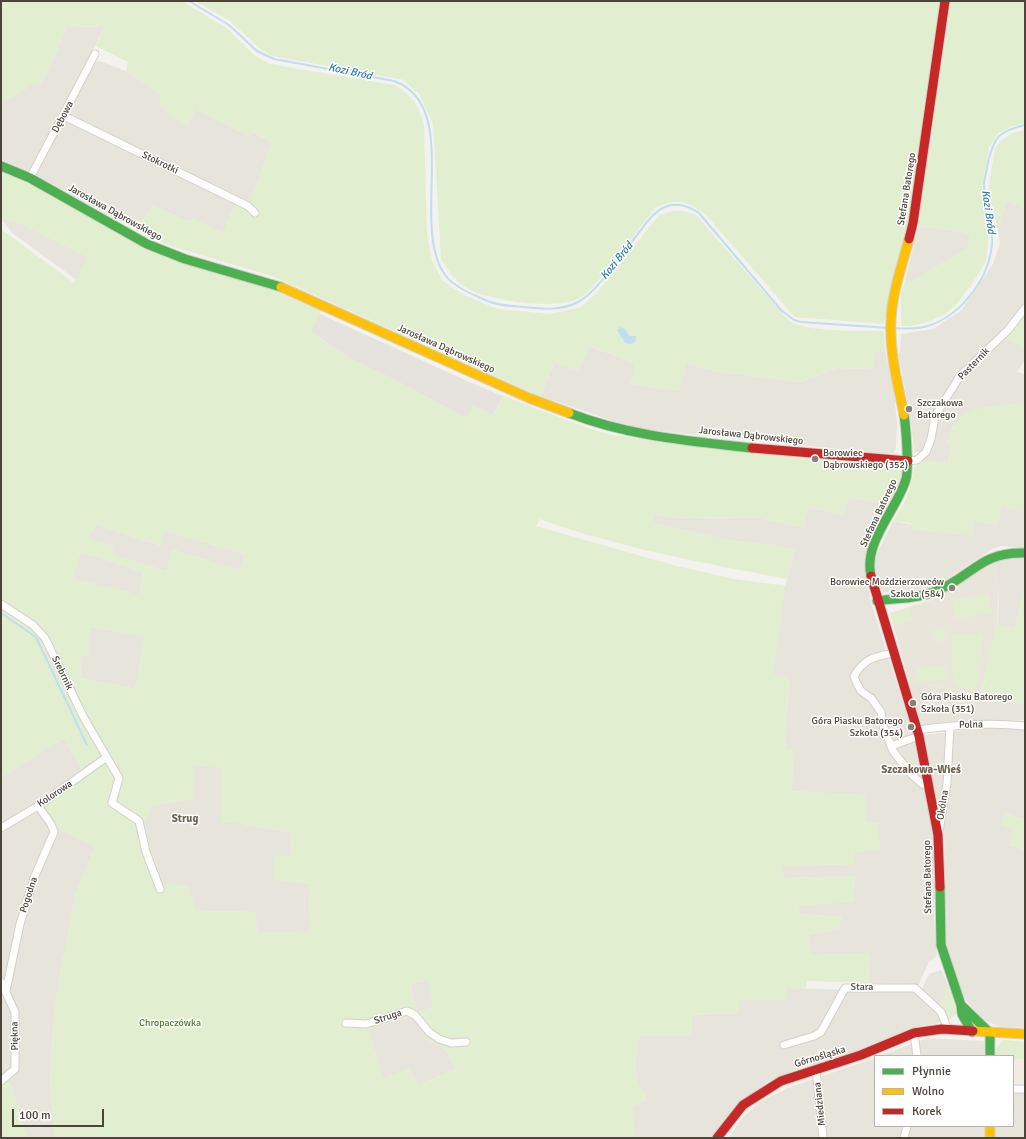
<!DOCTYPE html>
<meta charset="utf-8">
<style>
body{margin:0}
#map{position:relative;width:1026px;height:1139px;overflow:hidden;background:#f4f2ee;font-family:Signika,sans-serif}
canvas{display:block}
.frame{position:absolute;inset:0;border:2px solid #4b4439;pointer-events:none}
.legend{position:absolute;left:874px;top:1055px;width:140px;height:72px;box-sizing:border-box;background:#fff;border:1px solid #b7b4b0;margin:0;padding:5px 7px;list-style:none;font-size:12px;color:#4b4439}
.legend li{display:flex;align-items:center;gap:8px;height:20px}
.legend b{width:20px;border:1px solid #b7b4b0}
.scale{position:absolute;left:12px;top:1109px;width:92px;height:18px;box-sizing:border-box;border:2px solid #4b4439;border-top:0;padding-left:5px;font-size:12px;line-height:14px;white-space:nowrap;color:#4b4439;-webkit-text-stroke:3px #fff;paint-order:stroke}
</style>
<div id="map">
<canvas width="1026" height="1139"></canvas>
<div class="frame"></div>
<ul class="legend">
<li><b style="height:5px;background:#4caf50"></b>Płynnie</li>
<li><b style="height:5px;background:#ffc107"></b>Wolno</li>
<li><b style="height:5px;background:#c62828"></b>Korek</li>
</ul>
<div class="scale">100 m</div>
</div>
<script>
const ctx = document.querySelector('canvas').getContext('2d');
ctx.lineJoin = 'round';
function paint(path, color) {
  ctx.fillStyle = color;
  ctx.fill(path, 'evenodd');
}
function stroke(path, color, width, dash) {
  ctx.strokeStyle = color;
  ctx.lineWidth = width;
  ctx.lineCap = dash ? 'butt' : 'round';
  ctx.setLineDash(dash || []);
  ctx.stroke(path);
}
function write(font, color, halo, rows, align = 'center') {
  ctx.font = font + ' Signika,sans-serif';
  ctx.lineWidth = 3;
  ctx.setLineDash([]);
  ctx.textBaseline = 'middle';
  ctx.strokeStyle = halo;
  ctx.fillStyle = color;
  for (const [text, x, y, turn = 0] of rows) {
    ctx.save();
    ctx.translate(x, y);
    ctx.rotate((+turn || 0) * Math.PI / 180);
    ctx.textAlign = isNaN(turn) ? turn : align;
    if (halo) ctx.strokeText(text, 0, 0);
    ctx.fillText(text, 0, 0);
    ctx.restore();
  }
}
const residential = new Path2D(`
 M67,26L105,27L28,172L1,160V99L11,98L31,85L40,83L46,77Z
 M99,61L126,71L161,94L187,126L195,109L250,137L253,132L272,142L251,202L235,205L223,233L193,219L190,222L153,206L135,229L34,174L96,62Z
 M1007,200L1025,209V303L1005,328L966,365L931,430L924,448L921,452H914L911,421L898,353H900L901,334L933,329L961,311L993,264L1000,243L998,230Z
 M1,218L24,225L88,257L77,280L12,233Z
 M918,226L970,233L968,248L911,282L905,281Z
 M1005,337L1025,349V360L1017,372L1025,374V410L1024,405L953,426L947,444L951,445L948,463L923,461L934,440L939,413L961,377Z
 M590,346L635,363L631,384L679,391L686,364L720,372L801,382L837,368L873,369L875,352L885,350L894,392L897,423L896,448L894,453L888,454L650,430L616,422L540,396L554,364Z
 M849,498L892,504L869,542L864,566L871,603L913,734L933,835L935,866L934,919L937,956L929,962L918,986L909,984L869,983L868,953L811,955L809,935L839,929L841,917L799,914L798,905L854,902L855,876L784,878L781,866L854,864L855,852L866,850H879L866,823L823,793L792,791L793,749H785L789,678L773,675L784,591L795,550L773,545L728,540L653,523L655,514L685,519L761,518L803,528L809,508L844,515Z
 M1002,507L1025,512V548L1003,546L992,549L940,584L931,588L897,593L884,592L878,587L875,565L877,554L893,521L972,536L974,522Z
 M96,525L160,545L165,531L245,554L240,570L173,550L166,571L112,555L113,546L87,539Z
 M80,552L143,572L139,595L73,579Z
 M1005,558H1025V585L1015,629L998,625L999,588L995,561Z
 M90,627L145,636L135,689L81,678L80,655L88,656Z
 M922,683L981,696L982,694L1025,705V720L946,722L921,725L910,687Z
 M1008,728L1025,730V819L1004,813L1014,831L1009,845L1025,850V1028L1000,1027L982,1019L966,1000L961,991L946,944L944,834L923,735L973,729Z
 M64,738L83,772L60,830L95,846L75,897L55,1002L50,1081L55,1138H26L19,1112L1,1078V777Z
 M194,766L221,767L222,823H238L291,832L292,857L273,879L309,884L310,932L258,933L255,912L195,911L163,883L145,836V821L151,806L194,798Z
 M941,970L948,985L945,996L939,1006L922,989L929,974Z
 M429,980L433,1008L417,1012L410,983Z
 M787,988L914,992L920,994L942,1019L939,1023L921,1026L902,1033L863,1050L800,1068L769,1081L745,1098L710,1138H635L632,1106L647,1100L636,1078L635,1060L640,1036H692V1015L739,1013V1000H785Z
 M412,1016L427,1039L446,1050L456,1069L419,1085L383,1079L368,1029Z
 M927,1038L984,1041V1056H879Z
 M875,1058V1126H1013V1093L1025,1092V1138H728L743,1117L760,1102L788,1088Z`);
const commercial = new Path2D(`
 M1013,1059H1025V1092L1013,1093Z`);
const industrial = new Path2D(`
 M320,314L476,385L503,396L493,415L466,418L395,380L351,359L310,331Z`);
const education = new Path2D(`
 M995,561L999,588L997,620L981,696L927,684L910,687L890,613L937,598Z`);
const green = new Path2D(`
 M8,1H182L228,29L254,55L270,64L394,85C412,95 419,105 424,125L427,232L432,261L443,281L464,295L497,309L551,314L581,307L598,291L659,215C675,209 680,209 696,215L789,321C810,333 859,330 884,331L885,350L875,352L873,369L837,368L801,382L720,372L686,364L679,391L631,384L635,363L591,346L579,371L554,364L540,396L528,391L297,287L272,276L164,244L135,229L153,206L190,222L193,219L223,233L235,205L251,202L272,142L254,132L250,137L195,109L187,126L159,106L161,94L126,71L128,62L96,46L105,27L67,26L46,77L40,83L31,85L11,98L1,99V2Z
 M195,1H941L909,222L884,324L795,317L706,215C688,201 676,197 655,208C641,226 594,292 578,299C553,310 488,301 465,287C454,280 448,270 441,259L433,123L419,94L404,80L272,56L259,48L230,21Z
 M949,1H1025V123L1010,127L999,133L989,147L981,194L989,226L988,245L986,261L976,278L956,305L945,314L931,321L911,326H901V293L905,281L911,282L968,248L970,233L918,226Z
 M1025,130V209L1007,200L998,230L988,193L995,148L1001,141L1012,133Z
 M1,172L36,187L181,262L267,288L322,311L311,332L351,359L395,380L466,418L473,405L493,415L503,396L582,426L607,434L680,445L899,465C907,476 897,494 892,504L849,498L844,515L809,508L803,528L761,518L685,519L655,514L653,523L728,540L773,545L795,550L787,579C704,563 619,548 540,519L536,526L673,565L734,579L786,586L773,675L789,677L785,749H793L792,791L865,794L866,822L879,823L880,850H866L855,852V864L782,866L784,878L855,876L854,902L798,906L799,914L841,917L839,929L809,935L811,954L868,953L869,983L807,981L806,989L787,988L786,1000H739V1013L692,1015V1036H640C633,1066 633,1072 647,1100L632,1106L635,1138H55L50,1081L55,1002L75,897L95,846L60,830L45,812L46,806L100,764L83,772L64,738L1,777V229L74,283L88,257L24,225L1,218ZM95,525L161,545L165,531L245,554L240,570L173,550L166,571L112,555L113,546L88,539ZM80,552L143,572L139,595L74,579ZM91,627L145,637L135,689L81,678L80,655L88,656ZM194,766L221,768V823H238L291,832L292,856L274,855L273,880L309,884L310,931L258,933L255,912L196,911L189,886L163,883L145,836V821L151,806L194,798ZM429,980L433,1008L417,1012L410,983ZM412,1016L427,1039L446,1050L456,1069L419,1085L409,1068L383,1078L368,1029Z
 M1025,314V349L1005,337Z
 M1007,403L1024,405L1025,512L1002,508L998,525L974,522L972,536L912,530L911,523L893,521C905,505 912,487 914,467L923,461L948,463L951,445L947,444C957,407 974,410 1007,403Z
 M1025,585V705L982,694L997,617L998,625L1015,629Z
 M989,594L992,613L955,619L952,599Z
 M910,607L913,621L894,626L890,613Z
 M935,627H945V641H935Z
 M952,634L983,635L976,691L953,686Z
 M945,665L947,679L918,682L917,668Z
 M1004,813L1025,819V850L1009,845L1014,831L1000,825Z
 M948,985L957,1012L954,1016L948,1021L939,1006L945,996Z
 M1004,1040L1025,1042V1059H1013V1056H995L997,1047Z
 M7,1074L13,1089L26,1138H1V1078Z`);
const water = new Path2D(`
 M620,327L625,329L629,336H636L635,342L631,344L625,343L617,330Z`);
const stream = new Path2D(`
 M189,1L229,25L257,51L274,59L394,81C463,106 409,225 445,275C454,287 472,294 485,300C497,306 512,306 524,307C542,309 561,311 578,302C597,293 626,248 641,230C647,221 655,211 665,207C676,202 689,206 699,213L781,310L794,320L801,322L889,328
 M895,328C907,329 920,329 931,325C963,313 990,277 992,243C994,222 984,204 984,183C985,176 987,169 988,162C994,137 999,131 1025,125
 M1,613L36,637L87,745`);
const street = new Path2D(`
 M64,116L248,206L255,213
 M30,178L95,54
 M908,461L917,460L926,452L931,439L935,416L960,376L1008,330L1025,308
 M1,604L33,625L45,638L84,718L119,778L112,803L139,821L146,852L160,889
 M893,653C874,657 865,658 854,676L856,682L861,691L871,698L881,712L883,725L893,751L911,774L922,784H927
 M917,730C952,725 989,722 1025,726
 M891,746L919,736
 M1,828L38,806L107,757
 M939,831L947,783L950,726
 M1,982L15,1012V1069L1,1081
 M6,991L20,924L34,878L54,832L51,824L38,806
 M346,1023L366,1024L407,1011L415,1015L429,1032L439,1039L451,1043L466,1042
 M914,1033L917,1056
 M784,1045L814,1036L821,1032L845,988H915L941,1012L948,1030
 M816,1069L823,1138
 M1013,1089H1025
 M904,1138L907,1126`);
const fast = new Path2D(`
 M1,166L30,178L147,244L185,259L281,287
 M569,413C628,436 689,441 752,448
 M871,576C863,542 897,510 906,479C909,468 906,427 904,415
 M877,601C896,598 916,599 934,592C971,578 980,551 1025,553
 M940,887L941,945L961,1005L962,1014L972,1032
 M961,1005L990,1033
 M990,1033V1056`);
const slow = new Path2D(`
 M281,287L529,398L569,413
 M904,415C898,384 889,352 891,320C892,293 902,266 909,239
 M973,1031L1025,1034
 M990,1126V1138`);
const jam = new Path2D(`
 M909,239L913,223L945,1
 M752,448L908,461
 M871,576L919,736L938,835L940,887
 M717,1138L743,1105L781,1081L861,1055L914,1033L942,1029L973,1031`);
const markers = [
 [909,409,4,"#868178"],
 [815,459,4,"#868178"],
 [952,588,4,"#868178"],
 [913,703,4,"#868178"],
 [911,727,4,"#868178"]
];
const streetNames = [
 ["Dębowa",63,117,-62],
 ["Stokrotki",160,163,26],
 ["Stefana Batorego",907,189,-81],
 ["Jarosława Dąbrowskiego",115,213,29],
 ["Jarosława Dąbrowskiego",446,349,24],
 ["Pasternik",974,364,-46],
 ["Jarosława Dąbrowskiego",751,436,6],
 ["Stefana Batorego",879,513,-65],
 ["Srebrnik",62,673,64],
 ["Polna",971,725,-1],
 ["Kolorowa",55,794,-34],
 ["Okólna",943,805,-81],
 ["Stefana Batorego",928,877,-91],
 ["Pogodna",29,895,-72],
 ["Stara",862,987],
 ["Struga",388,1017,-18],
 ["Piękna",15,1036,-91],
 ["Górnośląska",820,1057,-17],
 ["Miedziana",820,1104,-96]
];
const poiNames = [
 ["Szczakowa",917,403],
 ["Batorego",917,415],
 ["Borowiec",823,453],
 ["Dąbrowskiego (352)",823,465],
 ["Borowiec Moździerzowców",944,582,"right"],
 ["Szkoła (584)",944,594,"right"],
 ["Góra Piasku Batorego",921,697],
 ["Szkoła (351)",921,709],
 ["Góra Piasku Batorego",903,721,"right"],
 ["Szkoła (354)",903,733,"right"]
];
const parkNames = [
 ["Chropaczówka",170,1023]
];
const waterNames = [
 ["Kozi Bród",350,72,12],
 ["Kozi Bród",988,212,82],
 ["Kozi Bród",617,261,-51]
];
const neighbourhoodNames = [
 ["Szczakowa-Wieś",921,770],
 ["Strug",185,819]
];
paint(residential, '#e7e4dc');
paint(commercial, '#f3ebdf');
paint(industrial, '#e6e2de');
paint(education, '#eae5da');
paint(green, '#e1eecf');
paint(water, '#c0ddf1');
stroke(stream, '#c0ddf1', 2);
stroke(street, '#d2d0cb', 9);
stroke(fast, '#d3cfc5', 11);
stroke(slow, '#d3cfc5', 11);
stroke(jam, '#d3cfc5', 11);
stroke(street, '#fdfdfc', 7);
stroke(fast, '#4caf50', 9);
stroke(slow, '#ffc107', 9);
stroke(jam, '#c62828', 9);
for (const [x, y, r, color] of markers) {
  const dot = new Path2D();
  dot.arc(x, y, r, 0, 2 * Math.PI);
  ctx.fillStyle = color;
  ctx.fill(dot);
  stroke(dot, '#fff', 1.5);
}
write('10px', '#4b4439', '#fff', streetNames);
write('10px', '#4b4439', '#fff', poiNames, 'left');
write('10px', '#4a7f2a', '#fff', parkNames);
write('italic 11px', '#2e7ab2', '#fff', waterNames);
write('bold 11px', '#6e6250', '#fff', neighbourhoodNames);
</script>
